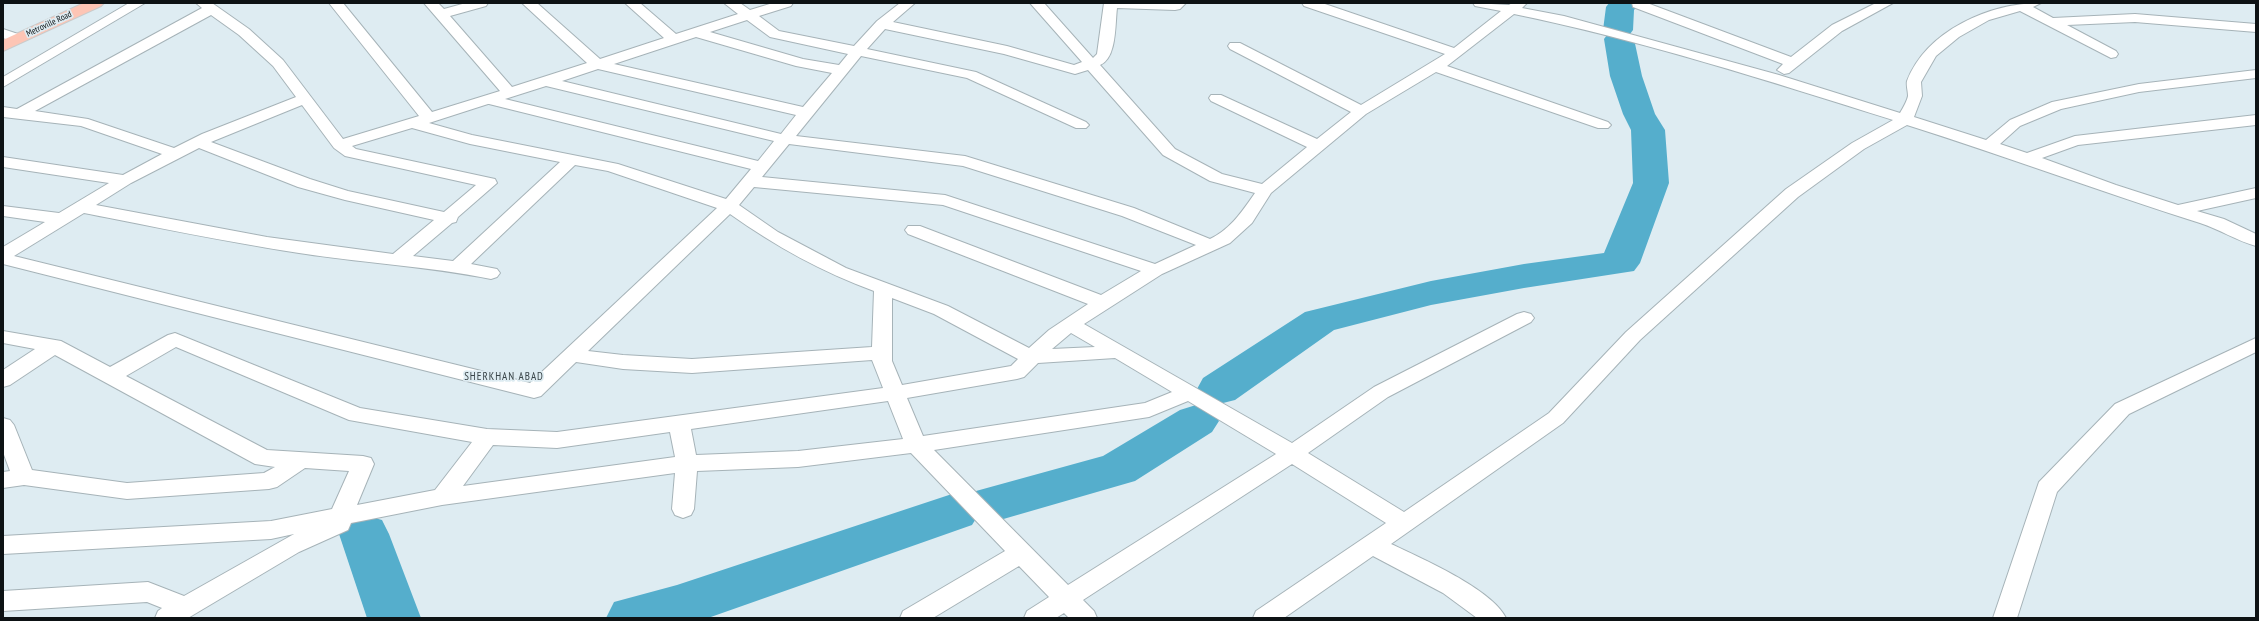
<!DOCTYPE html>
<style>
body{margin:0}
#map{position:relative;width:2259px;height:621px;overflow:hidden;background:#deecf2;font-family:"PT Sans Narrow",sans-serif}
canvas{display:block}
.frame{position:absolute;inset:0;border:4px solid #0d1214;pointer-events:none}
</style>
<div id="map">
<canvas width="2259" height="621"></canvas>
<div class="frame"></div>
</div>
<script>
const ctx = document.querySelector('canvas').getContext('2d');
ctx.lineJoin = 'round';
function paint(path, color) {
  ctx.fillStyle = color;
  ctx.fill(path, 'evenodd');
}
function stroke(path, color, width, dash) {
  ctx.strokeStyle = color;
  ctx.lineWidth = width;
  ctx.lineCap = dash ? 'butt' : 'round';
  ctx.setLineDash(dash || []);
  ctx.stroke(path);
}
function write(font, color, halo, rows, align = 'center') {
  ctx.font = font + ' "PT Sans Narrow",sans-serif';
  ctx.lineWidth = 3.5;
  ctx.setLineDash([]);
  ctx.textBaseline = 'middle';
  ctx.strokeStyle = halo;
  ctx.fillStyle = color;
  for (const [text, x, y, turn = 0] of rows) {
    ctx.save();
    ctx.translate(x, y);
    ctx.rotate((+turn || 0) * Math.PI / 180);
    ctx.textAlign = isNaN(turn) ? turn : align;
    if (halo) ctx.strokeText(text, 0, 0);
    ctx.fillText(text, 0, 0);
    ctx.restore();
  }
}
const river = new Path2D(`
 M1609,3H1640L1634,10L1633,30L1630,34L1634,39L1642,76L1655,114L1665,130L1669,183L1640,263L1634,271L1524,288L1431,305L1334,330L1235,400L1219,404L1203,400L1197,389L1203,378L1305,312L1431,281L1524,264L1604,253L1633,183L1631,130L1623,114L1610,76L1604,39L1607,35L1603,30L1606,7Z
 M1196,405L1212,410L1219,421L1212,432L1135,481L993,522L977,517L972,525L708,618H606L614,602L677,585L955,493L972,499L976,491L1103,456L1180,410Z
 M364,515L382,520L389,534L421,618H367L339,534L346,520Z`);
const minor = new Path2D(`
 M129,3H145L3,87V77Z
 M196,3H212L249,29L283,60L343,139L419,116L329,3H343L432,112L500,91L424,3H438L444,9L466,3H488L486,6L450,16L512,87L587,63L522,3H537L600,59L664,38L625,3H640L676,34L738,14L724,3H740L750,10L773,3H793L791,6L759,16L779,31L854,46L877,21L900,3H915L893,22L1007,46L1074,65L1082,62L1030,3H1044L1093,58L1097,54L1104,3H1186L1180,9L1175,10L1117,8C1115,24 1117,58 1100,65L1175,149L1222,174L1262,184L1307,147L1211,101L1209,98L1211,95H1221L1317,139L1351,112L1230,49L1228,46L1230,43H1240L1361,105L1445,54L1304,6L1302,3H1322L1454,48L1501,11L1475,6L1473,3L1509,5L1512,3H1527L1522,8L1564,16L1779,75L1900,113C1903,108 1907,101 1908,96C1908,91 1906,85 1907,81C1927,30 1990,3 2041,3L2033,7L2053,18L2135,14L2256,24V32L2135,22L2067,25L2116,51L2118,54L2116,57L2111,58L2020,11L1989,20L1959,37L1936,56L1921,82L1922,96L1914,117L1986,140L2010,120L2052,102L2139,84L2256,70V78L2139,92L2061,109L2020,126L2000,144L2027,153L2075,136L2256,115V125L2078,145L2042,158L2116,185L2178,205L2256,188V198L2197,211L2224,219L2256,234V246C2237,241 2219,229 2200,223C2102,192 2005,156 1907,125L1864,149L1798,197L1640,340L1563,423L1391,544C1421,558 1492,589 1506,618H1477L1443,593L1373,556L1284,618H1253L1256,611L1386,523L1292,464L1083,600L1094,611L1097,618H1069L1064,613L1056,618H1024L1027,611L1049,597L1019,566L933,618H900L903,611L1005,551L911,453L798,467L697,471L694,509L691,515L683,518L675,515L672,509L675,473L442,505L351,523L348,530L299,552L188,618H155L158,611L162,608L147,602L3,611V591L148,582L184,596L294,534L271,539L3,554V536L271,521L332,509L349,471L305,468L277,487L269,489L127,499L24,485L3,488V472L10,471L3,452V418L10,420L14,425L32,470L127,483L264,473L275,467L255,464L55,355L10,385L3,387V370L35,349L3,343V331L61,341L110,367L168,335L175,333L360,408L487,429L557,432L883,388L872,360L692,373L623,369L576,362L541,396L534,398L3,264V247L45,222L3,216V206L59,213L109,183L3,167V157L123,175L162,154L81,126L3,117V107L17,109L202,8ZM1514,14C1641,40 1769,81 1893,120L1852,143L1786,189L1626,332L1549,413L1404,512L1308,453L1388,397L1531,322L1534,318L1531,314L1524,312L1517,314L1374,387L1292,443L1084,324L1162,274L1230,243L1252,223L1271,193L1366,114L1436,72L1598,128H1608L1611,125L1608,122L1447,66ZM211,15L239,35L273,66L296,97L202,134L174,148L88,119L35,111ZM747,20L770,37L848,54L839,65L803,59L710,32ZM885,29L1004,54L1075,74L1088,70L1163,155L1210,181L1255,193C1243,210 1231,229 1210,239L1134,208L965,156L796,136L861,56L967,78L1076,128H1086L1089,125L1086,122L976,72L867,49ZM696,37L796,66L832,73L803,107L614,64ZM598,69L796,115L781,134L562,81ZM546,86L774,141L758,161L505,99ZM488,104H489L751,169L726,199L618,164L472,135L429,123ZM302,105L334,148L345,156L476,185L444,212L348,191L310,179L211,142ZM412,128L470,144L560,162L453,261L413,256L452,223L456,222L458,217L497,183L495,179L356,149L352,146ZM789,144L963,166L1122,216L1196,245L1155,264L945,195L762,177ZM199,148L298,187L345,200L434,220L393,254L267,237L96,205L131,183ZM575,165L608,171L717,208L530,383L14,256L84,213C155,227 227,242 299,253C363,263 427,266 491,279L497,277L500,273L497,269L471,264ZM754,187L943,205L1141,271L1101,295L920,226H908L905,230L908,234L1088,304L1049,330L1029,348L948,306L846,268L778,232L739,205ZM730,214C775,246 822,272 874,291L872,347L692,359L623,355L588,351ZM892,298L934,314L1018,359L1011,366L902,385L892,361ZM1071,333L1095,347L1052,349ZM176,347L349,420L472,442L435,490L357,505L374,464L371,458L363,456L267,450L126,376ZM1115,358L1172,392L1145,403L923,436L907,398L1017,379L1024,377L1038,363ZM888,401L903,439L798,451L696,455L691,429ZM1188,401L1276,454L1068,585L934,450L1149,417ZM670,432L675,457L463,486L493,445L557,448Z
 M1632,3H1647L1791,57L1832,25L1876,3H1893L1842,31L1789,73L1784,74L1777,70L1783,64L1633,7Z
 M3,29L24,36L26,39L19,43L3,38Z
 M2256,338V352L2129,414L2057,492L2017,618H1993L2039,482L2115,404Z`);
const primary = new Path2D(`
 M84,3H104L101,6L3,51V40Z`);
const farStreetnames = [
 ["Metroville Road",49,24,-25]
];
const neighbourhoodNames = [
 ["SHERKHAN ABAD",504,377]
];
paint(river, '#55aecc');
stroke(minor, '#a6b3b8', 2);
stroke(primary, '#cacbcb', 2);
paint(minor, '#fff');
paint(primary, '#fdc5b5');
write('9px', '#0d1214', '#deecf2', farStreetnames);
ctx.letterSpacing = '1px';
write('11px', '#3a4549', '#deecf2', neighbourhoodNames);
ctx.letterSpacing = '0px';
</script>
